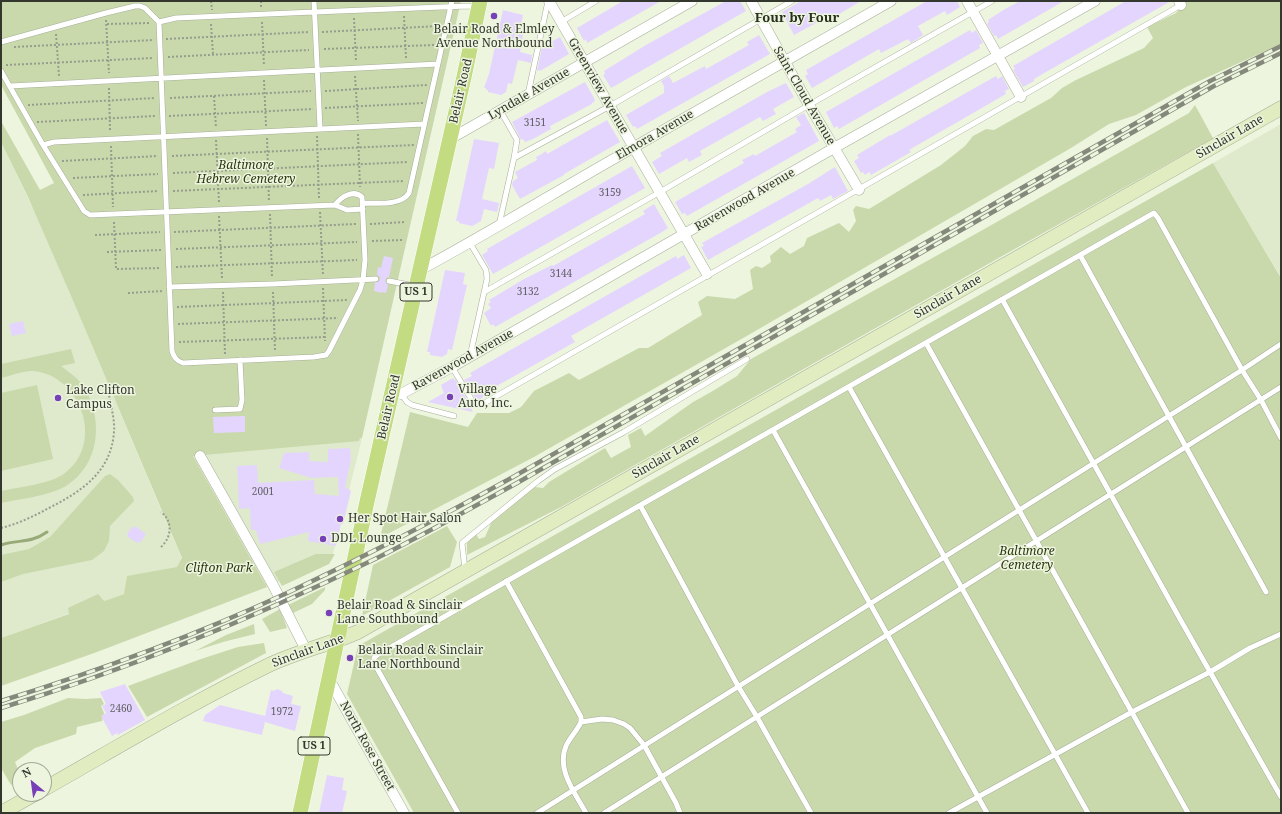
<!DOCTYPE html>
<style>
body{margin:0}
#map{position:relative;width:1282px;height:814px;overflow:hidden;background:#edf5df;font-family:"Noto Serif",serif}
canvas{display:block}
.frame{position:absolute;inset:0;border:2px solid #34372e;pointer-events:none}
.north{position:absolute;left:12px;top:762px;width:40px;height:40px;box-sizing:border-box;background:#edf5df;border:1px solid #a3a998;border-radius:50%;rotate:331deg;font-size:11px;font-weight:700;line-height:16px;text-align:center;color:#34372e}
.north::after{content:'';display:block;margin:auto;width:14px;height:18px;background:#7840b6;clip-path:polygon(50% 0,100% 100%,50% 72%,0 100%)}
</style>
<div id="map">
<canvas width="1282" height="814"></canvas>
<div class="frame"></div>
<div class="north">N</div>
</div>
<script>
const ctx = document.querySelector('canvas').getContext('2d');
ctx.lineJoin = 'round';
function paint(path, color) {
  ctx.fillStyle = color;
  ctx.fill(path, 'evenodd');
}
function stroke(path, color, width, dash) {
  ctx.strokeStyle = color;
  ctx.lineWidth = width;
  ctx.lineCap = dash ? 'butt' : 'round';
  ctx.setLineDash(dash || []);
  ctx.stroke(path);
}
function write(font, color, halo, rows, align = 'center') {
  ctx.font = font + ' "Noto Serif",serif';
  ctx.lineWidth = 3;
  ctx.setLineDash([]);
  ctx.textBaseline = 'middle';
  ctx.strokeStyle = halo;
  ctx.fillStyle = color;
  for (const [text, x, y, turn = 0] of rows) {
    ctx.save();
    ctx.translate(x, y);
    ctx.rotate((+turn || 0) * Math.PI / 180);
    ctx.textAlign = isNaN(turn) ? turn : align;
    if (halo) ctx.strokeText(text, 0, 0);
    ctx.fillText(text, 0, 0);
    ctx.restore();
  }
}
const built = new Path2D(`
 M1281,124V277L1213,163Z
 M1,142L41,225L187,571L1,638Z
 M362,438L332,558L267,587L193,456L203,447Z`);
const green = new Path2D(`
 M1,1H461L362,438H360L359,441L193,456L267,587L97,652L1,686V638L69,614L68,608L98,594L104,601L124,594L127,576L177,567L182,558L71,296L28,197L1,142V121L40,190L54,183L1,85Z
 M1185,1H1281V44L1186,87L1136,115L1109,124L1071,148L745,337L534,457L380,538L410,412L468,427L477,413H509L521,407L534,391L569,373L579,380L639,348H648L702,315L698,302L707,296L735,299L753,289L750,270L756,266L762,268L771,262L770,256L781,247L790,254L804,246L807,238L839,223L849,232L856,221L853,210L856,206L869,209L941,165L965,146L973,136L986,129L994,130L1051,98L1062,88L1076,80L1144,48L1153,38L1147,27L1176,13Z
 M1195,105L1213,138L1004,255L563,506L467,555V543L476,534L479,539L485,537L492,521L535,487L543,488L549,482L605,448L611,458L631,447L628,435L641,428L645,436L693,402L711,392L737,376L751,359L979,232L1189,113Z
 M1213,163L1281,278V813H414L347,694L358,646Z
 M71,349L75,363L61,366C70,373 80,379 85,389C104,422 99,465 66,486C49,496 20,499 1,503V491C19,487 51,484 65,473C105,443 81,376 34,371C25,370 10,376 1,378V364Z
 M37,385L53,459L1,471V393Z
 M110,474L118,480L133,497L134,501L110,526L109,541L104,551L92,560L23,574L1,582V555L29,549L50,537L105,476Z
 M447,526L457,542L450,567L362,616L373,565Z
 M316,554H335L329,564L282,586L274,572Z
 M325,587V590L312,604L293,613L300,627L293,622L286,606Z
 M280,609L287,628L270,632L262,619Z
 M254,624L255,634L223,642L195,651L226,635Z
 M264,643L266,653L147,717L128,686L201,659L238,647Z
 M68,698L86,699L101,698L104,704L101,706L104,713L102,721L77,727L76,734L35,748L15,762L20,774V780L11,785L1,768V722L24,715Z`);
const stream = new Path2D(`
 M1,545C19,539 30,544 47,532`);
const building = new Path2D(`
 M623,1H661L587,43L586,39L584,41L577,28Z
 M726,1H740L746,11L611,88L603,75L605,74L604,71L646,45Z
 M801,1H861L831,19L829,16L794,35L782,12Z
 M927,1H957L960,7L947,15L945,11L918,26L923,35L911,43L908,39L881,53L879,49L812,88L805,76L808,74L806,70Z
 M1020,1H1064L998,39L996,35L994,36L987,24L989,22L988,20L1005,9Z
 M1126,1H1171L1046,72L1034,79V81L1023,87L1013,70L1015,69L1013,66Z
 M503,10L523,15L519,34L523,35L520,52L532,55L531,63L518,60L512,84L508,83L506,92L501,95L488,92V90H486V88H484L489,74Z
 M970,30L972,33L976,30L983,43L979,45L980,48L839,129L837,126L834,128L826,112Z
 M759,35L770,54L637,129L635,126L633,127L626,115L664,93V86L661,81L669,76L673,83L705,66L706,69L749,45L747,42Z
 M560,37L569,54L540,71V70L537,71L542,47L546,43L547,44Z
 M996,76L998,79L1002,76L1009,89L1005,91L1006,94L909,150L911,152L871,175L869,172L865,175L863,172L861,173L854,161L859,158L857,155L890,135V136Z
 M585,82L594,98L595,101L592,103V104L550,126L551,129L533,139L525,142L523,139L521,140L512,122Z
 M786,83L794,97L773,109L776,114L763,121L760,117L700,151L702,155L689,162L687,158L659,174L652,162L662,156L660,153L767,92Z
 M804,113L819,141L687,216L685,213L682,214L675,202L744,163L742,160L754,154L755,156L797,132L795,129L801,125L796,117Z
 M607,120L620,142L564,174V175L520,199L512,185L513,181L518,178L515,172L537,160L536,157L540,155L546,151L547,154Z
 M474,139L499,143L494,169L489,168L482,199L499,203L497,212L484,209L481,221L472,226L459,223V221H456Z
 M632,166L645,188L493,274L482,255L488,251L487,249Z
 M835,167L848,191L833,199L831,195L820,201L818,198L708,260L701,247L704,246L702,243L808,184Z
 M654,204L668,228L662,232L495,327L493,324L491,326L484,313L491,308L488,304L491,302L489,300L524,279L552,265L553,266L601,239L645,214L643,211Z
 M684,255L691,268L571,336L575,342L486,392L487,394L482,397L483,398L479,400L476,399L464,380L472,376L470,373L676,256L677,259Z
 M384,256L393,258L389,277L386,278L385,281L388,285L386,293L382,292V293L374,291L375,283L380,280V277L377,275L378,267L381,268Z
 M445,270L465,273L463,284L467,285L452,350L448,349L447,354L442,357L430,355V352H427Z
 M23,321L26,333L12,336L9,324Z
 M453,378L454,380L455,379L470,405H469L473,412L428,402L444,393L441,385Z
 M245,416V432L214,433L213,417Z
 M350,448L351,460L345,487L351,491L343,524H341L336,546L308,541L309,532L260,544L256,530H251L250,508L239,509L238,480L237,466L257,465L258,483L314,480L315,494L339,496L338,477L311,478L279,468L284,453L309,452V461L328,462V449Z
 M135,526L146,534L140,543L139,541L137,543L127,536L128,535L127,534L132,527L133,528Z
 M125,684L145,720L118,735L117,733L112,736L101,716L106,713L102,706L106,704L100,692Z
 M277,689L282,691L283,693L293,696L291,704L301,706L295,731L265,722L262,735L203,721L205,715L220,705L265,716L271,690L274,691Z
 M327,775L344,778L342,790L347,791L342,813H319Z`);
const path = new Path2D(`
 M211,1L212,10
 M261,1V8
 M404,16L406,58
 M354,18L356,62
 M106,20L109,73
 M262,22L264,66
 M107,24L149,23
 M211,24L213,54
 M322,32L439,26
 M56,34L59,76
 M166,39L309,32
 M14,47L154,40
 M324,49L435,45
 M168,57L309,50
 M6,65L153,58
 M355,76L358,121
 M264,80L266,126
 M109,88L110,131
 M325,91L427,85
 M214,96L216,128
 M170,98L311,91
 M28,105L155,98
 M325,108L423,103
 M169,116L313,109
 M37,122L155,116
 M358,134L360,187
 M317,136L319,199
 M267,138L269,202
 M216,140L219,202
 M111,146L113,207
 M172,156L414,145
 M62,161L158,156
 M173,173L408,162
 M73,178L158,174
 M173,191L404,181
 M83,195L158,191
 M320,212L323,275
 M270,214L272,278
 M219,216L222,278
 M114,222L116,269L161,268
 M370,224L406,222
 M174,232L356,224
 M95,235L160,232
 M372,241L402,240
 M176,249L357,242
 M107,252L161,250
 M176,267L357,260
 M323,288L325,341
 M223,292L225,354
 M273,292L275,351
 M128,293L163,291
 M177,307L347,300
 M178,324L338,318
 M179,342L326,337
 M1,528C18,524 34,516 49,508C82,491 111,472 114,432C115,420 111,407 109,395
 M161,547C172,537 173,521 161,512`);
const lane = new Path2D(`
 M314,1L320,128
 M159,22L176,18L314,12L468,6L477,7
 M561,22L596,1
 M1,42L106,13L135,6H140L145,8L159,22L172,351C174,358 177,361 183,363L314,357L326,355L329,351L360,290L363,280L365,260L362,197C353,189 341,197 335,205
 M1,71L43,145L74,195L84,211L90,215L335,205L347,210L363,209
 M10,86L438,64
 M528,94L548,1
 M43,145L54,142L424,124
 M514,158L610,106L792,1
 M363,203C377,203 401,206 409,193L452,1
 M499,225L514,158L517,140L500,110
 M470,243L486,270L487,279L470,356
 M1080,255L1266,592
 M389,281L415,286
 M169,287L273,284L376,279
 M486,291L660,192L809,105L992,1
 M1002,299L1180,619L1281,797
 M926,343L1188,813
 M452,367L473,402L481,405L1181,5
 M849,387L1088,813
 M401,394L407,402L412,405L454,416
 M215,410L240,409L242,400L240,360
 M773,430L987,813
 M640,505L738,686L757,717L811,813
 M465,570L462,543L538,481L555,469L624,432L747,359
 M506,581L581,717V722
 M458,813L374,663V658L377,655L1154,213L1158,218L1242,370L1261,400L1281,438
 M537,813L1242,370L1281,344
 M586,813C575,793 556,769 566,746C570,737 577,731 581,722L602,719L613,720L624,724L630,728L644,745L676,803L680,813
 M604,813L1281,387
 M949,813L1132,712L1210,672L1250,648L1281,634`);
const street = new Path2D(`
 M549,1L707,274
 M751,1L809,105L859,190
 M967,1L1021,97
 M1179,1L1181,5
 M450,139L692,1
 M420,270C487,234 552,194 617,157C708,104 800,53 891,1
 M392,392L401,394L452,367L834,148L1095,1
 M200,456L273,585L306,650
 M329,679L404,813`);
const secondary = new Path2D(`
 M44,789C118,747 191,703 267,666C296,652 328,645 358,632L1281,108
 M1,813L35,794`);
const primary = new Path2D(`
 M300,813L366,506L464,77L480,1`);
const rail = new Path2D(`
 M1,701C98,671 194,636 287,593C364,557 439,518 513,477L1210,81L1281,46
 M1,708C129,669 254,618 375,559C423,535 470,509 517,483L1214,86L1281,53`);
const markers = [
 [494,16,4,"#7840b6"],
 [450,397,4,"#7840b6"],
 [58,398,4,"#7840b6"],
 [340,519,4,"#7840b6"],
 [323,539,4,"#7840b6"],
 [329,613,4,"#7840b6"],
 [350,658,4,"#7840b6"]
];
const numberNames = [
 ["3151",535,123],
 ["3159",610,193],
 ["3144",561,274],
 ["3132",528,292],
 ["2001",263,492],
 ["2460",121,709],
 ["1972",282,712]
];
const shields = [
 [416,292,32],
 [314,746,32]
];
const shieldNames = [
 ["US 1",416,292],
 ["US 1",314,746]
];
const poiNames = [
 ["Belair Road & Elmley",494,30,"center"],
 ["Avenue Northbound",494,44,"center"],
 ["Village",458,390],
 ["Auto, Inc.",458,404],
 ["Lake Clifton",66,391],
 ["Campus",66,405],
 ["Her Spot Hair Salon",348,519],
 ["DDL Lounge",331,539],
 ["Belair Road & Sinclair",337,606],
 ["Lane Southbound",337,620],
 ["Belair Road & Sinclair",358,651],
 ["Lane Northbound",358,665]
];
const streetNames = [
 ["Greenview Avenue",598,86,60],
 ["Belair Road",461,91,-77],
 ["Lyndale Avenue",529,94,-30],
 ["Saint Cloud Avenue",804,96,60],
 ["Elmora Avenue",655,135,-30],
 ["Sinclair Lane",1230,137,-30],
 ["Ravenwood Avenue",745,200,-30],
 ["Sinclair Lane",948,297,-30],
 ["Ravenwood Avenue",463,360,-29],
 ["Belair Road",389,407,-77],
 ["Sinclair Lane",666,457,-30],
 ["Sinclair Lane",308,651,-20],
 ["North Rose Street",367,746,61]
];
const parkNames = [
 ["Baltimore",246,166],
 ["Hebrew Cemetery",246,180],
 ["Baltimore",1027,552],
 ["Cemetery",1027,566],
 ["Clifton Park",219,569]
];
const neighbourhoodNames = [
 ["Four by Four",797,18]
];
paint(built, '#dfeacc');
paint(green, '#c9d9ac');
stroke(stream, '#98aa77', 3);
paint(building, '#e4d5fe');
stroke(lane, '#a6ae99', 6);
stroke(street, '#a6ae99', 11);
stroke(secondary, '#a6ae99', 15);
stroke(primary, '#fff', 16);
stroke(path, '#979d8d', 2, [2, 2]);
stroke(lane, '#fff', 5);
stroke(street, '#fff', 10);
stroke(secondary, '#e1edc0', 14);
stroke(primary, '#c3db81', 15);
stroke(rail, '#84897b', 4.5);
stroke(rail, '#edf5df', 3, [9]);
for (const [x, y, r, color] of markers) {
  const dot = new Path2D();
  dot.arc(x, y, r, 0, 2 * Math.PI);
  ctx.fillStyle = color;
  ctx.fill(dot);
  stroke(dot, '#edf5df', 1.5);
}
write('10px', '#605e62', null, numberNames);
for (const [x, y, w] of shields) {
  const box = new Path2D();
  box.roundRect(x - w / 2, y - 9, w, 18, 3);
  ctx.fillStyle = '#edf5df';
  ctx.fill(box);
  stroke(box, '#34372e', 1);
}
write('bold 11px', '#34372e', null, shieldNames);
write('12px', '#34372e', '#edf5df', poiNames, 'left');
write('12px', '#34372e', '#edf5df', streetNames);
write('italic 12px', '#2d3811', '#edf5df', parkNames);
write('bold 13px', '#292f1e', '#edf5df', neighbourhoodNames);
</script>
